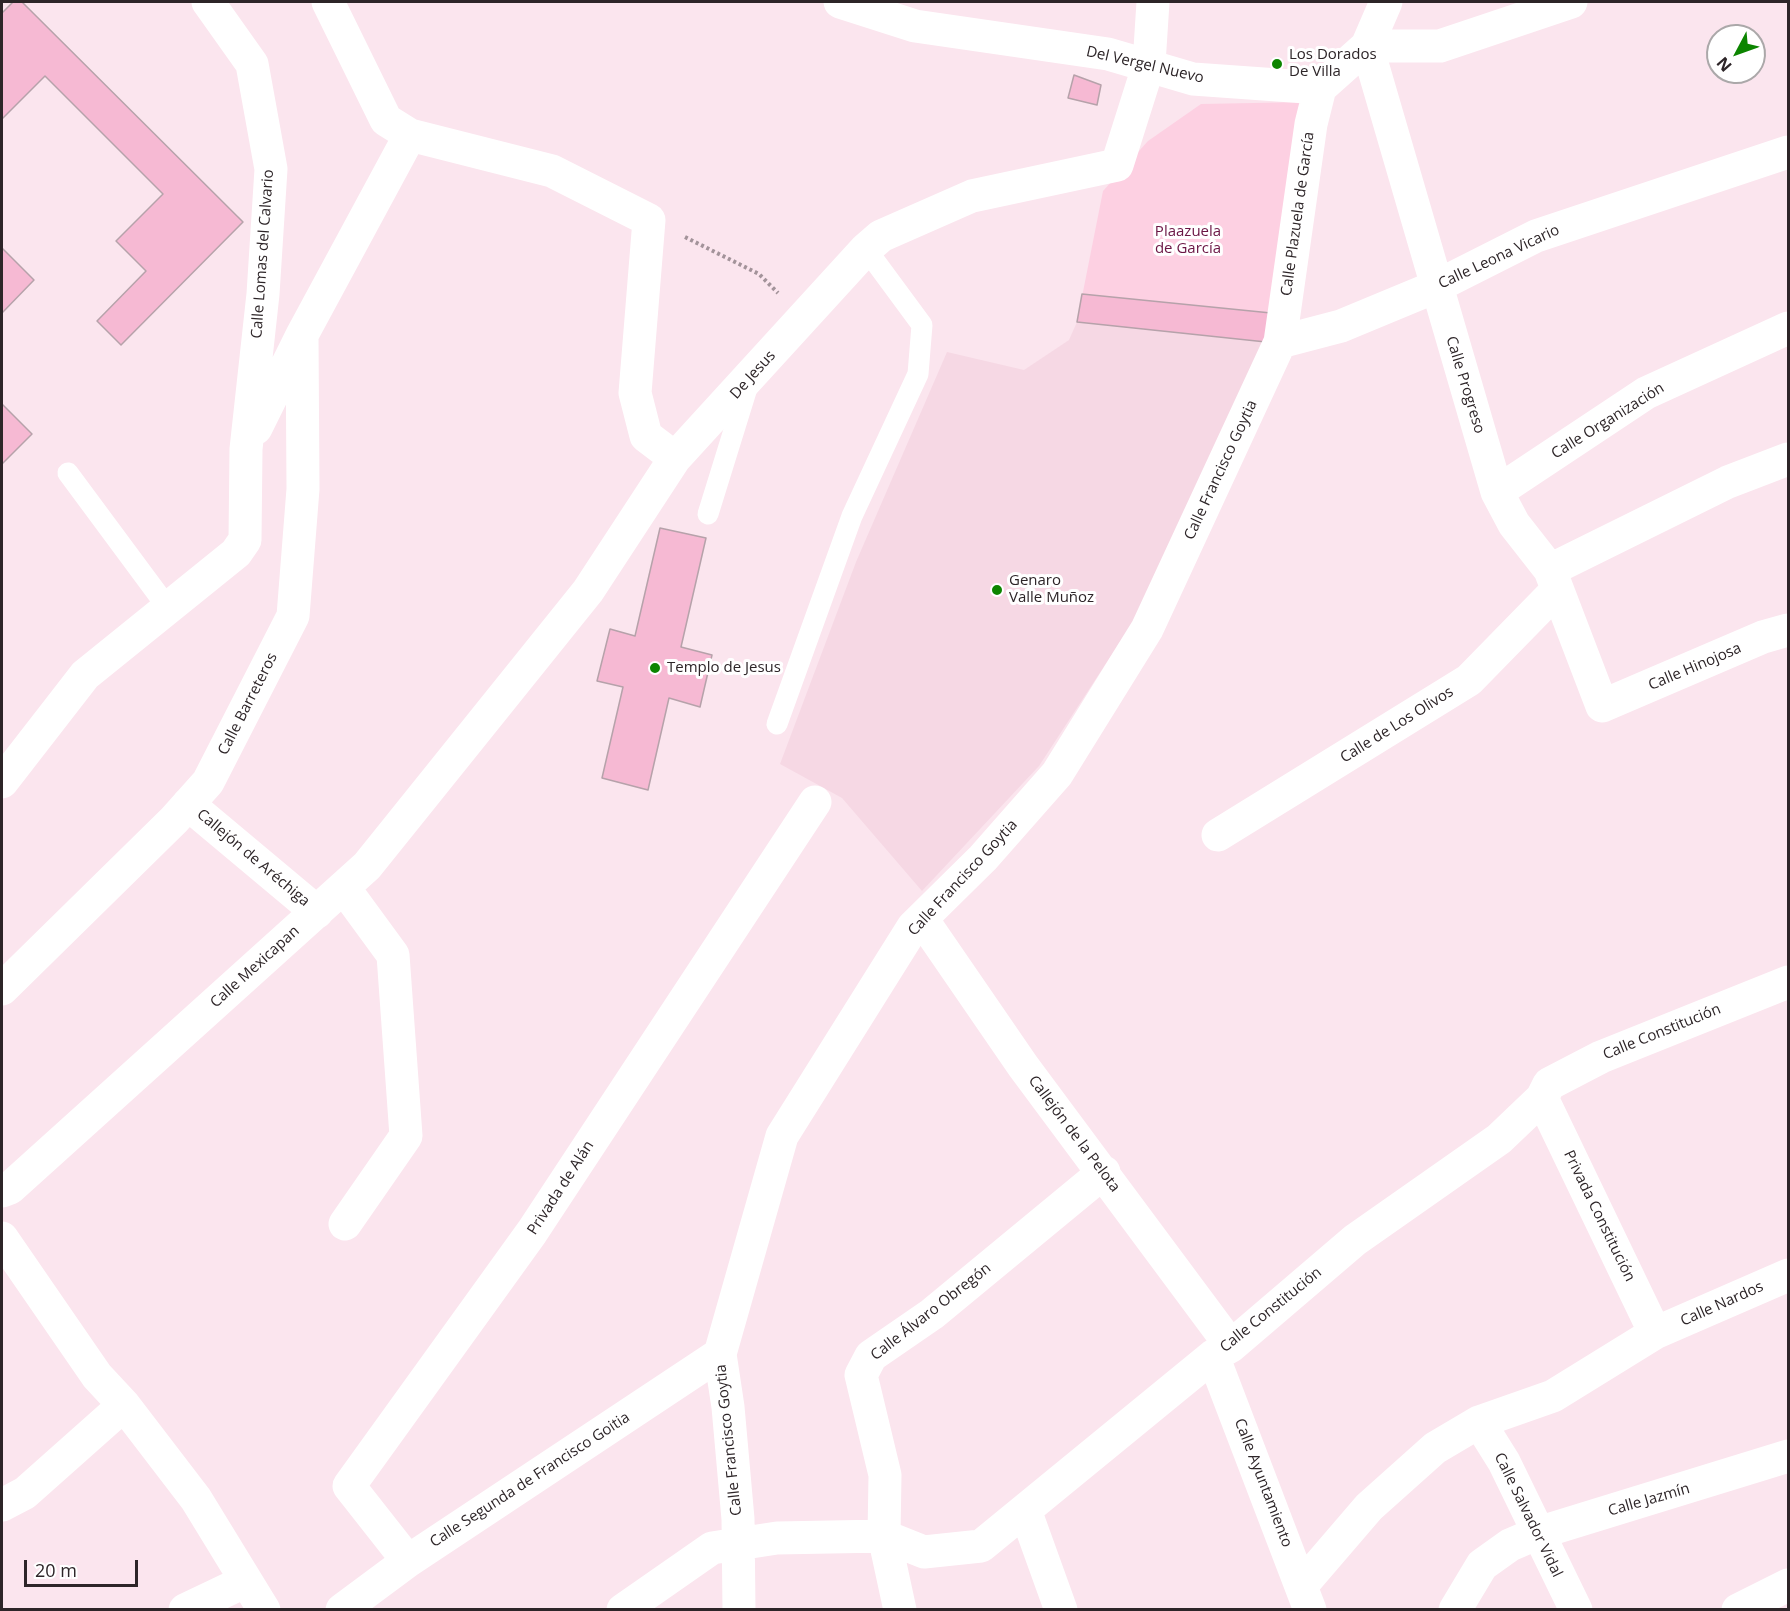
<!DOCTYPE html>
<meta charset="utf-8">
<style>
body{margin:0}
#map{position:relative;width:1790px;height:1611px;overflow:hidden;background:#fbe5ee;font-family:"Open Sans",sans-serif}
canvas{display:block}
.frame{position:absolute;inset:0;border:3px solid #2d2528;pointer-events:none}
.north{position:absolute;left:1706px;top:24px;width:60px;height:60px;box-sizing:border-box;background:#fff;border:2px solid #aba8a9;border-radius:50%;rotate:229deg;font-size:16px;font-weight:700;line-height:24px;text-align:center;color:#2d2528}
.north::after{content:'';display:block;margin:auto;width:21px;height:27px;background:#0c8500;clip-path:polygon(50% 0,100% 100%,50% 72%,0 100%)}
.scale{position:absolute;left:24px;top:1560px;width:114px;height:27px;box-sizing:border-box;border:3px solid #2d2528;border-top:0;padding-left:8px;font-size:18px;line-height:21px;white-space:nowrap;color:#2d2528;-webkit-text-stroke:4px #fff;paint-order:stroke}
</style>
<div id="map">
<canvas width="1790" height="1611"></canvas>
<div class="frame"></div>
<div class="north">N</div>
<div class="scale">20 m</div>
</div>
<script>
const ctx = document.querySelector('canvas').getContext('2d');
ctx.lineJoin = 'round';
function paint(path, color) {
  ctx.fillStyle = color;
  ctx.fill(path, 'evenodd');
}
function stroke(path, color, width, dash) {
  ctx.strokeStyle = color;
  ctx.lineWidth = width;
  ctx.lineCap = dash ? 'butt' : 'round';
  ctx.setLineDash(dash || []);
  ctx.stroke(path);
}
function write(font, color, halo, rows, align = 'center') {
  ctx.font = font + ' "Open Sans",sans-serif';
  ctx.lineWidth = 6;
  ctx.setLineDash([]);
  ctx.textBaseline = 'middle';
  ctx.strokeStyle = halo;
  ctx.fillStyle = color;
  for (const [text, x, y, turn = 0] of rows) {
    ctx.save();
    ctx.translate(x, y);
    ctx.rotate((+turn || 0) * Math.PI / 180);
    ctx.textAlign = isNaN(turn) ? turn : align;
    if (halo) ctx.strokeText(text, 0, 0);
    ctx.fillText(text, 0, 0);
    ctx.restore();
  }
}
const built = new Path2D(`
 M1077,322L1266,342L1135,619L1039,766L922,891L842,798L780,764L856,562L947,352L1024,370L1069,340Z`);
const green = new Path2D(`
 M1305,102L1266,342L1077,322L1103,191L1148,141L1201,104Z`);
const building = new Path2D(`
 M13,2H22L243,222L121,345L97,321L146,271L116,241L163,194L45,76L2,119V13Z
 M1074,75L1101,85L1097,105L1068,98Z
 M2,248L34,280L2,313Z
 M1082,294L1271,313L1266,342L1077,322Z
 M2,404L32,434L2,464Z
 M660,528L706,538L681,647L712,655L700,707L669,698L648,790L602,778L623,687L597,681L610,629L635,636Z`);
const path = new Path2D(`
 M685,237L759,274L778,293`);
const lane = new Path2D(`
 M68,473L168,608
 M708,514L748,385
 M777,724L852,516L918,374L922,325L866,249`);
const street = new Path2D(`
 M328,2L386,120L410,135L552,171L649,220L635,393L646,436L675,458
 M840,2L915,26L1108,54L1193,79L1320,88L1367,46L1386,2
 M1367,46L1497,492L1514,524L1550,570L1602,706L1763,637L1788,630
 M1367,46H1440L1571,2
 M1280,342L1341,326L1435,287L1536,236L1788,152
 M256,428L302,335L410,135
 M1497,492L1646,393L1788,328
 M1550,570L1728,482L1788,459
 M2,782L85,675L236,553L245,540L246,449L263,294L271,169L252,64L208,2
 M188,804L317,912
 M1218,835L1469,680L1557,590
 M344,888L393,955L406,1136L345,1224
 M922,919L1023,1066L1231,1346
 M2,989L174,820L208,782L293,616L303,489L302,335
 M1542,1098L1655,1333
 M2,1191L10,1188L367,866L588,591L675,458L866,249L881,236L972,196L1117,165L1149,64L1153,2
 M2,1238L97,1376L124,1405L196,1499L264,1610
 M1213,1356L1310,1610
 M1479,1422L1504,1462L1576,1610
 M2,1505L25,1493L124,1405
 M1025,1510L1061,1610
 M408,1561L349,1486L532,1232L815,802
 M1302,1585L1369,1507L1435,1448L1479,1422L1553,1396L1655,1333L1788,1275
 M185,1610L246,1581
 M342,1610L408,1561L720,1354
 M623,1610L712,1548L777,1538L884,1536L924,1552L981,1546L1213,1356L1231,1346L1355,1240L1499,1139L1542,1098L1549,1084L1601,1057L1788,982
 M739,1610L738,1519L728,1407L720,1354L782,1136L913,927L983,858L1057,774L1147,629L1280,342L1311,124L1320,88
 M900,1610L884,1536L885,1475L861,1375L871,1356L932,1314L1104,1172
 M1455,1610L1482,1565L1510,1545L1538,1533L1788,1456
 M1738,1610L1788,1585`);
const markers = [
 [1277,64,6,"#0c8500"],
 [997,590,6,"#0c8500"],
 [655,668,6,"#0c8500"]
];
const poiNames = [
 ["Los Dorados",1289,55],
 ["De Villa",1289,72],
 ["Genaro",1009,581],
 ["Valle Muñoz",1009,598],
 ["Templo de Jesus",667,668]
];
const streetNames = [
 ["Del Vergel Nuevo",1145,65,13],
 ["Calle Plazuela de García",1298,214,-82],
 ["Calle Lomas del Calvario",263,254,-86],
 ["Calle Leona Vicario",1499,257,-25],
 ["De Jesus",753,375,-48],
 ["Calle Progreso",1465,385,73],
 ["Calle Organización",1608,421,-32],
 ["Calle Francisco Goytia",1221,470,-65],
 ["Calle Hinojosa",1695,667,-23],
 ["Calle Barreteros",248,704,-63],
 ["Calle de Los Olivos",1397,725,-32],
 ["Callejón de Aréchiga",253,858,40],
 ["Calle Francisco Goytia",963,878,-47],
 ["Calle Mexicapan",255,967,-42],
 ["Calle Constitución",1662,1032,-22],
 ["Callejón de la Pelota",1074,1134,53],
 ["Privada de Alán",561,1188,-57],
 ["Privada Constitución",1599,1216,64],
 ["Calle Nardos",1722,1304,-24],
 ["Calle Constitución",1271,1310,-39],
 ["Calle Álvaro Obregón",931,1312,-38],
 ["Calle Francisco Goytia",729,1440,-96],
 ["Calle Segunda de Francisco Goitia",530,1480,-33],
 ["Calle Ayuntamiento",1263,1483,69],
 ["Calle Jazmín",1649,1500,-16],
 ["Calle Salvador Vidal",1528,1515,64]
];
const parkNames = [
 ["Plaazuela",1188,232],
 ["de García",1188,249]
];
paint(built, '#f6d8e4');
paint(green, '#fdd0e2');
paint(building, '#f6b9d3');
stroke(building, '#b6a2aa', 1.5);
stroke(path, '#a3939a', 4, [3, 3]);
stroke(lane, '#fff', 21);
stroke(street, '#fff', 33);
for (const [x, y, r, color] of markers) {
  const dot = new Path2D();
  dot.arc(x, y, r, 0, 2 * Math.PI);
  ctx.fillStyle = color;
  ctx.fill(dot);
  stroke(dot, '#fff', 2);
}
write('15px', '#2d2528', '#fff', poiNames, 'left');
write('15px', '#2d2528', '#fff', streetNames);
write('15px', '#6a1544', '#fff', parkNames);
</script>
